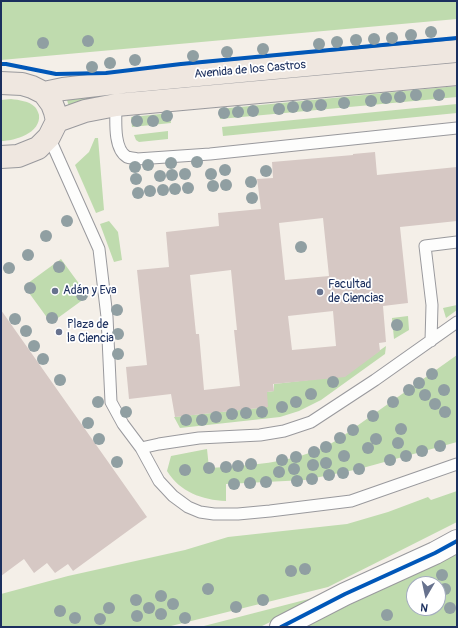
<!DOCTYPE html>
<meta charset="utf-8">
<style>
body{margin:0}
#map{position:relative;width:458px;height:628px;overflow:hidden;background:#f4efe8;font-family:Pangolin,sans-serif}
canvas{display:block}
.frame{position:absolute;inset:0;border:2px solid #1b2f5e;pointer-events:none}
.north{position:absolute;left:406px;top:576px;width:40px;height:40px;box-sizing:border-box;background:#fff;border:1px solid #a4acbf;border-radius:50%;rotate:189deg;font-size:11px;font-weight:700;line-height:16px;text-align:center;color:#1b2f5e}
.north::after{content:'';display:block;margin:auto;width:14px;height:18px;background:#67728e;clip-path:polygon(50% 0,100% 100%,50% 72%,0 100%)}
</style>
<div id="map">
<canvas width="458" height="628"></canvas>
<div class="frame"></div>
<div class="north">N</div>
</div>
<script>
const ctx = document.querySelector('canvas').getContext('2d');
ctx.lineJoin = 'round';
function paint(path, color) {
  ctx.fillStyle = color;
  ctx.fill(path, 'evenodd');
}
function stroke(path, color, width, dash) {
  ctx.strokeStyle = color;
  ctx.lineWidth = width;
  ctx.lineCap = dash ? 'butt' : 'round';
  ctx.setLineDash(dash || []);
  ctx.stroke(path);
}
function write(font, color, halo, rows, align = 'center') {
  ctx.font = font + ' Pangolin,sans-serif';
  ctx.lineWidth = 3.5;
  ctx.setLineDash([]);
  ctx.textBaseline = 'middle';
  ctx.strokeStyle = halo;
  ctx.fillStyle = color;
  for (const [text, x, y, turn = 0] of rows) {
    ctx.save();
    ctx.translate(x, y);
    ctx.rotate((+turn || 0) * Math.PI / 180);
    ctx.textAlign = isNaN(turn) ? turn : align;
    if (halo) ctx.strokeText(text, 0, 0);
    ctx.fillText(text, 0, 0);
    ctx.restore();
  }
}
const green = new Path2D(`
 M1,1H457V19L1,60Z
 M457,86V97L220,119L219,109Z
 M162,91L69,107L67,100L81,97Z
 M11,99C19,100 29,101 35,107C37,109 38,112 39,115C41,133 15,141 1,141V100Z
 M457,104V113L223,136L222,127Z
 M170,113L171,123L132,127L131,117Z
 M168,131V139L139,142L136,140L134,135Z
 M95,138H98L104,210L96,213L75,165L89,152Z
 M109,221L118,232L122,260L114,262L100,224Z
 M61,259L88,296L51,323L24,286Z
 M457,305V310L446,318L443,308Z
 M408,316L409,330L394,339L392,318Z
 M386,346L385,354L321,400L299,411L280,417L180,428L174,417L267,407L266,392L274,391V384L343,376Z
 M457,355V442L359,469L305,480L226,484V501C202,500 180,492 167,471L171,456L207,449L209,468C254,465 302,463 340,438Z
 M457,491V522L328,587L167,627H1V594L68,576L185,550L228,537L347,524L388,512L428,497L431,500Z
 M457,553V627H303ZM414,584H438V608H414Z
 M328,594L260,627H200Z`);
const building = new Path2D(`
 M375,152L377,175L457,167V221L400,227L408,303L383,306L386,342L379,343L380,351L345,377L273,384L274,391L267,392L268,407L175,417L171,394L129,399L126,367L147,365L137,270L169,267L166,232L219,226L218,213L261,209L257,179L273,178L272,162L353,155V154ZM323,218L329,276L285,280L279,223ZM231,270L237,330H234L240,386L204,390L199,334H196L190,275ZM333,311L336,346L292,350L288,316Z
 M1,310L147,517L73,571L68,564L55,573L47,563L34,573L24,559L1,576Z`);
const service = new Path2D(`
 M116,105C116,119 113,149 127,157C130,158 134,158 137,159L210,154L457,128
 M49,137L99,249L107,317L111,402L123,424L141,448L159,481L173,496L188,507L200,512L214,514H238L270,511L351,501L457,464
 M431,341L432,305L425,246L457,242
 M141,448L159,444L199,438L260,435L284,431L311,422L375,380L457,322`);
const minor = new Path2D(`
 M281,627L345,594L435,553L457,541`);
const primary = new Path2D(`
 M1,83L22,84L32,87L44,93L52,104L55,112L57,121L49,137L38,148L18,156L1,157
 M44,93L63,89L123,82L457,51
 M57,121L85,111L116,105L457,74`);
const cycleway = new Path2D(`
 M1,64H6L56,74L106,73L181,64L457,38
 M281,627L345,594L435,553L457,541`);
const trees = [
 [431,32],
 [411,35],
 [392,38],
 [374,39],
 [356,40],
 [88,41],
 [337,42],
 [43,43],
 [319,44],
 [263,49],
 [227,52],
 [193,56],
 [135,60],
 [110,63],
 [92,67],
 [416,95],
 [439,95],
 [400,97],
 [386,98],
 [371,101],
 [344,103],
 [321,105],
 [307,106],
 [293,107],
 [279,109],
 [253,111],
 [238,112],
 [224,113],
 [167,116],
 [137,121],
 [153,121],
 [197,162],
 [171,163],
 [148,165],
 [135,167],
 [225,170],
 [266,171],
 [185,174],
 [211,174],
 [172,175],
 [160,176],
 [136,179],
 [251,182],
 [226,185],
 [213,186],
 [188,188],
 [175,189],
 [163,190],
 [150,191],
 [138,193],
 [252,198],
 [67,221],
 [46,236],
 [301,247],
 [28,255],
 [59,267],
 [9,268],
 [30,288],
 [82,295],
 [117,310],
 [52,318],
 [15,319],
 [397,325],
 [26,331],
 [118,334],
 [34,346],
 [118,354],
 [43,359],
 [432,374],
 [60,380],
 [333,382],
 [419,383],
 [409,390],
 [444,390],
 [311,394],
 [425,395],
 [98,402],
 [296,402],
 [393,402],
 [435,404],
 [282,407],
 [126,412],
 [262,412],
 [445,412],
 [246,413],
 [232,414],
 [373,416],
 [216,417],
 [186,420],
 [202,420],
 [88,423],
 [401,429],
 [353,430],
 [340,438],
 [99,439],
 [376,439],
 [398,443],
 [440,446],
 [326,447],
 [368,448],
 [422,451],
 [314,452],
 [344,456],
 [406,456],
 [296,457],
 [282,460],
 [390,460],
 [117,462],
 [326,463],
 [251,464],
 [313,465],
 [238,466],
 [226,467],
 [209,468],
 [294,469],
 [359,469],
 [185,470],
 [279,472],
 [343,473],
 [329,475],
 [312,479],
 [297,481],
 [266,482],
 [250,483],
 [234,484],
 [305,569],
 [291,571],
 [442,575],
 [208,589],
 [445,589],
 [161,596],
 [136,600],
 [263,600],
 [173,604],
 [236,607],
 [109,608],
 [149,608],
 [450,608],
 [60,611],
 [161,614],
 [387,615],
 [137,616],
 [75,618],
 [185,618],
 [100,619]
];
const markers = [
 [55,291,4,"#67728e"],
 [320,292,4,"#67728e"],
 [59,332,4,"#67728e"]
];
const streetNames = [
 ["Avenida de los Castros",250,70,-5]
];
const poiNames = [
 ["Facultad",328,285],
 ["de Ciencias",328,299],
 ["Adán y Eva",63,291],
 ["Plaza de",67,325],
 ["la Ciencia",67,339]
];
paint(green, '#bfdbae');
paint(building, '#d6c8c4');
stroke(service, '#99999d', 13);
stroke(minor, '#99999d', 24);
stroke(primary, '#99999d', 24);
stroke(service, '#fdfdfc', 11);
stroke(minor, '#fdfdfc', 22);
stroke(primary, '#efe7e0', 22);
stroke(cycleway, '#0057b8', 4);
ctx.fillStyle = '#909fa2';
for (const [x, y] of trees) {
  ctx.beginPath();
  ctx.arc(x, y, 6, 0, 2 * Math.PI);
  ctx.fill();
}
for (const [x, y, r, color] of markers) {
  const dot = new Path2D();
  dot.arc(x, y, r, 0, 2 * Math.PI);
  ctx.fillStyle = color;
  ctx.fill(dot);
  stroke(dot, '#fff', 1.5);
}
write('12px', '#1b2f5e', '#fff', streetNames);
write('12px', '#1b2f5e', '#fff', poiNames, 'left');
</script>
